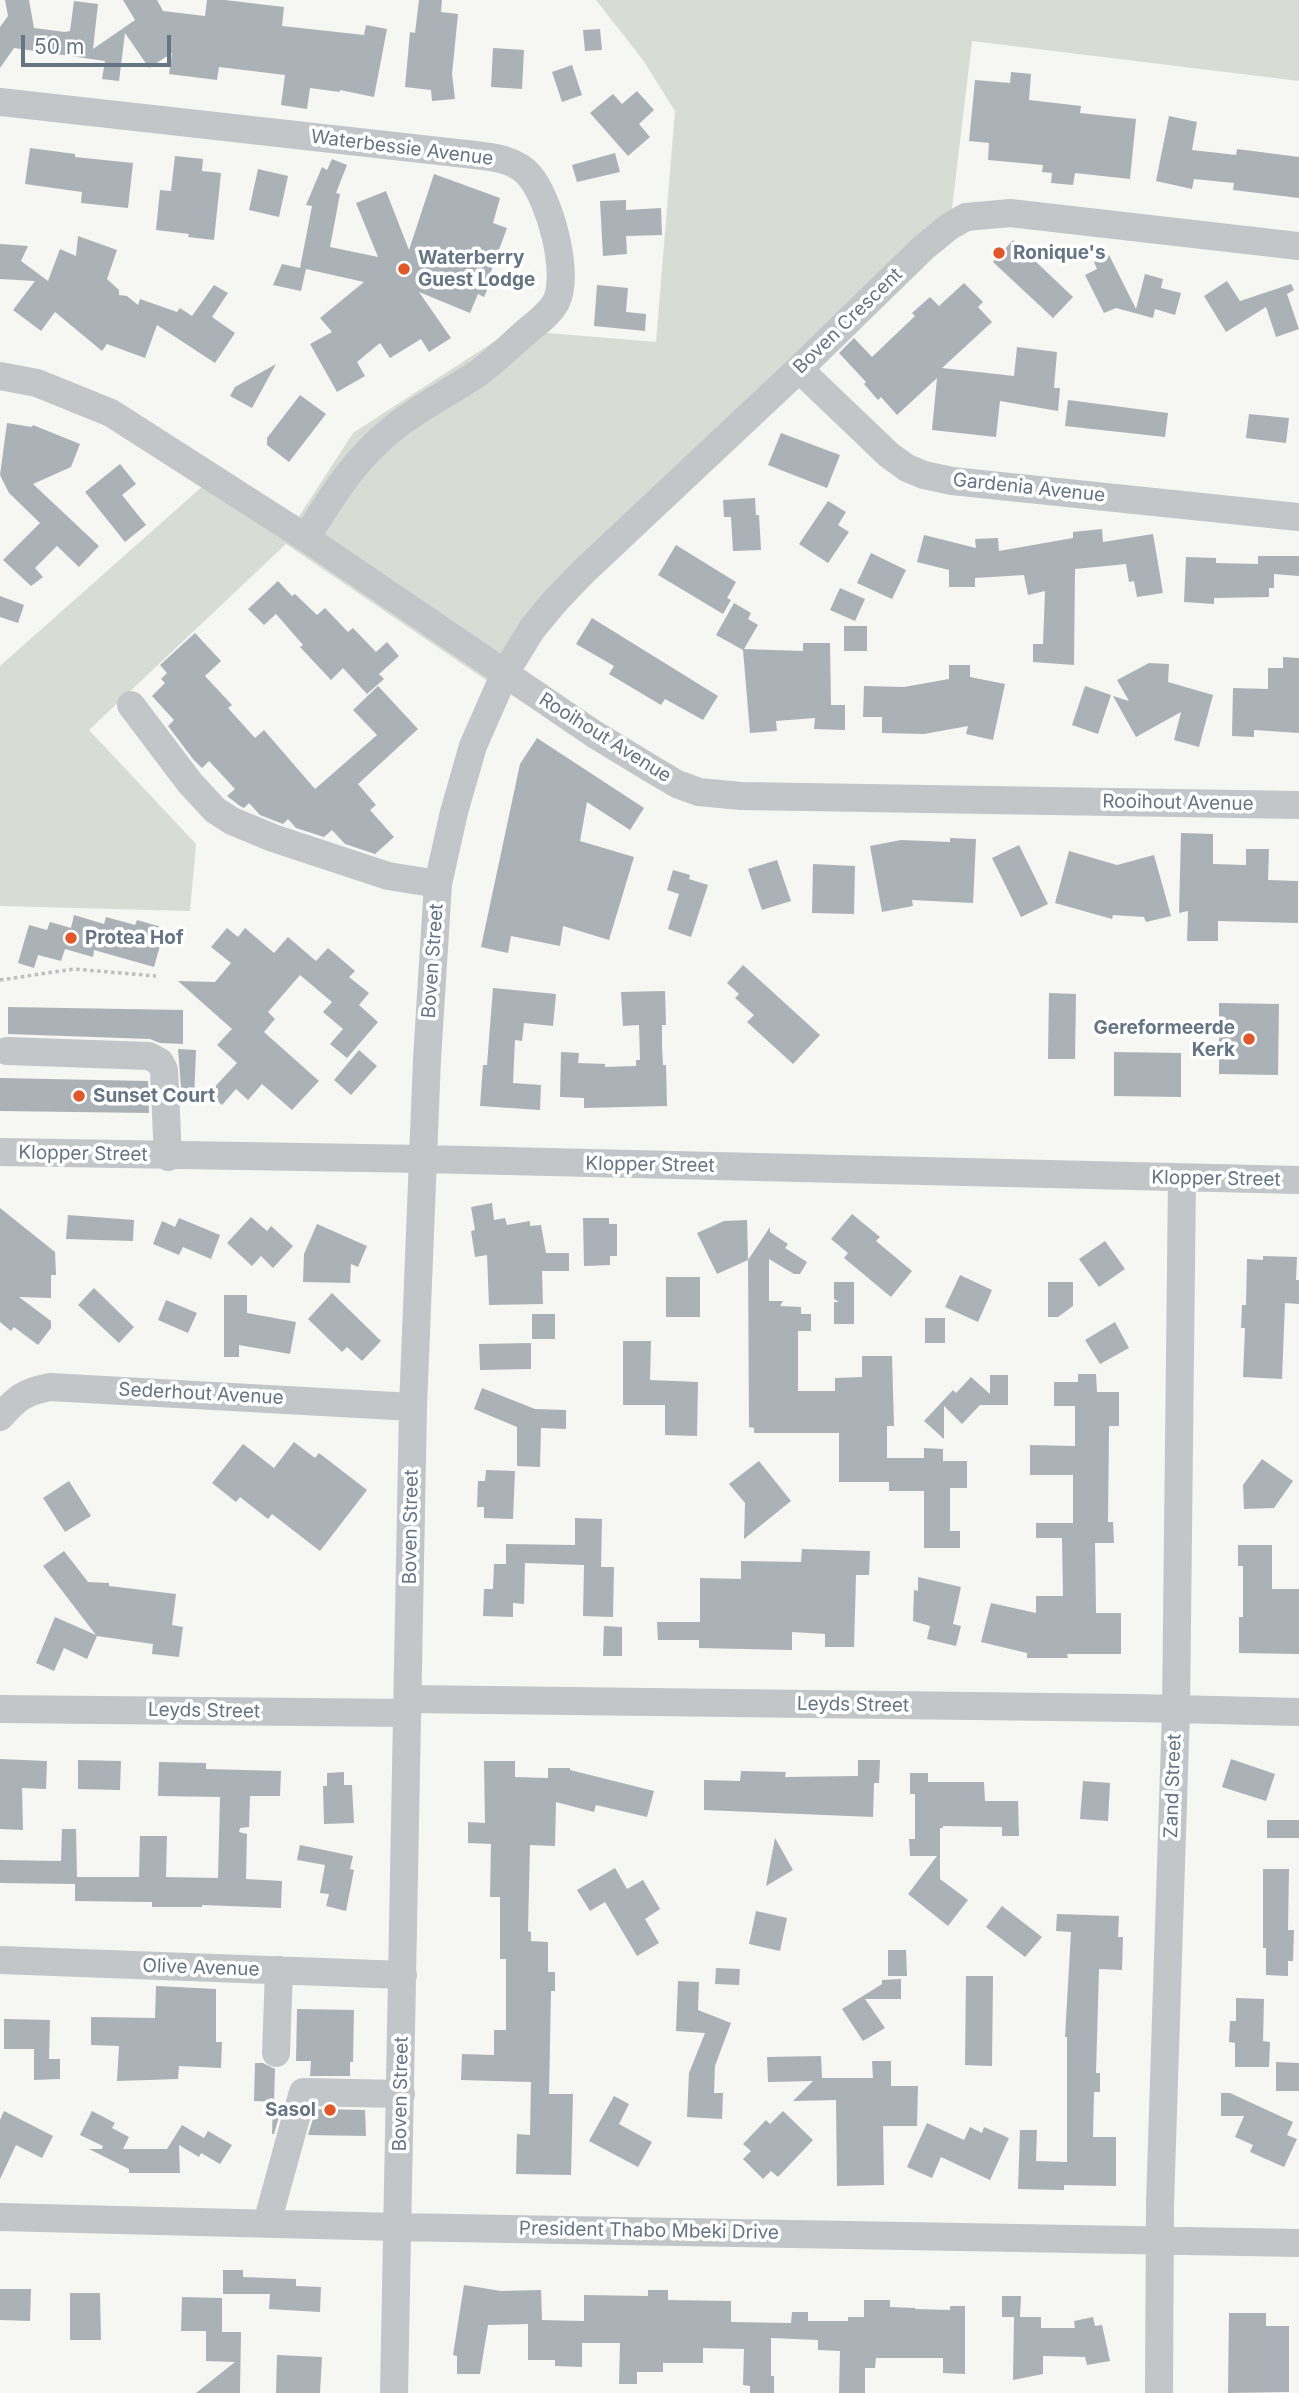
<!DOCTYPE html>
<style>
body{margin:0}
#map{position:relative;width:1299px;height:2393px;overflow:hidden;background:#f6f6f3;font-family:Inter,sans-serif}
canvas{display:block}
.scale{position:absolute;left:21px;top:35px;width:150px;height:32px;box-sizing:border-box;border:4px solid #667583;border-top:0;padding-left:9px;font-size:21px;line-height:24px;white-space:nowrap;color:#667583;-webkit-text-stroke:5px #fff;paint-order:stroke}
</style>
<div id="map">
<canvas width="1299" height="2393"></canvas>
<div class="scale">50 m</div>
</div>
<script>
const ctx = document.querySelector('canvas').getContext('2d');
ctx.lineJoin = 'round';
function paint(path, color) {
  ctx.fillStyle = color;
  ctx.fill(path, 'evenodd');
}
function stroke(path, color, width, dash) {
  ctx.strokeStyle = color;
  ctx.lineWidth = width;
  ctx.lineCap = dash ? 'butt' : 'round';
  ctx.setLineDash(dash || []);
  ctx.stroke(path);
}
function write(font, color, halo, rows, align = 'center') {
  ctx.font = font + ' Inter,sans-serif';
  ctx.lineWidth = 7;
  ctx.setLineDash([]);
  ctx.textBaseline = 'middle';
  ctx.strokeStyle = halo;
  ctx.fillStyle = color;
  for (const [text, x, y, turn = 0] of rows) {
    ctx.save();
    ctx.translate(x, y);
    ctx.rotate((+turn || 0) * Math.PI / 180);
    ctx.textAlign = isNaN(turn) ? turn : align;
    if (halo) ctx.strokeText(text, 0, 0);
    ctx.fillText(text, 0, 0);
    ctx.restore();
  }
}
const green = new Path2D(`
 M596,0H1299V81L972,41L948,242L589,584L541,639L505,693L286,544L89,730L196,844L190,911L0,906V666L222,469L298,518L353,433L512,330L656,342L675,111L643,60Z`);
const building = new Path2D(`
 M5,0H29L34,28L65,32L70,31L74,1L98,4L93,49L135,20L123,0H157L163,11L205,16L207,0H225L284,7L282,26L364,35L366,25L387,29L374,97L340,90V92L310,88L307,109L281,105L285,75L219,67L217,80L169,74L172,53L149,68L125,33L119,81L102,79L105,61L14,48L0,68V27L8,16Z
 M419,0H442L441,12L458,14L452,74L455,99L432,101L431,90L405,87L410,32L415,33Z
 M600,29L602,50L585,51L583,30Z
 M493,48L524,50L522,89L491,87Z
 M572,65L582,95L562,102L552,72Z
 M1011,72L1031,74L1029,100L1081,106L1080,113L1136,119L1130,179L1075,173L1073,185L1051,183L1052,173L1042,172L1043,165L988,160L989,143L969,141L975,80L1010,83Z
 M637,91L654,110L639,124L650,137L628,156L590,113L613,94L622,104Z
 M1169,116L1197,122L1192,150L1236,155L1237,149L1299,157V198L1233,190L1234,183L1194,179L1192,189L1156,181Z
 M30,148L75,154V157L133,163L128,208L81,203L82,192L25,184Z
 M615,153L620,172L577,182L572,165Z
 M175,156L203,159L202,171L221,173L214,240L188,237L189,234L156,230L160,190L171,191Z
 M332,159L347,165L336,193L340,194L330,247L378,257L356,203L386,191L409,250L434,174L500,198L493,223L507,228L489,277L492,279L484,297L478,294L470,313L419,292L451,338L429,352L421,339L390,358L380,343L357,362L365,376L337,392L310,344L332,332L320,318L364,282L306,269L301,291L273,285L282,264L300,268L312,206L306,205L322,167L327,170Z
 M258,169L288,176L279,217L249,210Z
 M626,200V210L661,208L662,235L626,236L627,254L603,256L600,201Z
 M78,236L117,250L107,279L119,290V295L127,296L138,305L140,299L177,312L180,308L192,316L214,285L228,293L212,317L235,333L215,363L157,325L145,358L107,344L102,351L55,312L41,331L13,310L35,281L0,279V244L28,246L21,261L48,281L60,249L76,256Z
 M1013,240L1073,297L1053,318L993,262Z
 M1109,255L1136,309L1145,274L1163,279L1161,288L1181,293L1175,315L1155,309L1153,318L1116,308L1104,313L1085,275L1097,269L1094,262Z
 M1227,281L1240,301L1291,284L1294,290L1287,294L1299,329L1276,337L1266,307L1226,332L1204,296Z
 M964,283L983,302L978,307L992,322L942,368L1014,376L1017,347L1057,352L1054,388H1060L1058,411L1000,401L996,437L932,430L937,378L897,415L881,397L878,400L864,384L866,382L839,353L854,338L872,357L915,316L912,313L930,297L939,306Z
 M597,285L628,288L626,312L646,314L645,331L594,326Z
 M276,364L252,408L230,396L235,387Z
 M300,395L326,414L289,462L267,445V438Z
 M1068,400L1168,413L1165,437L1065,426Z
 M1249,414L1289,418L1286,443L1246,438Z
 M7,423L32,427L33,425L80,444L71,467L33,484L99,546L79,567L57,546L35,568L43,577L31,586L3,560L40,523L9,493L0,475Z
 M781,433L840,455L827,488L768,465Z
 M120,464L136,484L122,495L146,525L125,542L85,492Z
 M755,498L756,515H759L761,550L733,551L731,517H724L723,500Z
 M828,501L846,512L838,525L849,532L828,563L799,544Z
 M1102,529L1103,542L1153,534L1163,593L1137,597L1134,581L1129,582L1126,564L1075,569L1074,665L1033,662V644H1043L1045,591L1028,595L1024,575L975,578V587H949V570L917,562L924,535L976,548L975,539L998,538L999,551L1073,538V532Z
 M676,545L736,582L727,598L731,600L723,614L658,575Z
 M871,553L906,570L892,599L857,583Z
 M1258,556H1299V576L1274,574V588H1269V597L1214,598V604L1184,602L1186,557L1216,558V563L1258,564Z
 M278,581L292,596L295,594L317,615L325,608L348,632L353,628L376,652L387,642L399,656L379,674L384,679L367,694L343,668L331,680L300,647L303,645L276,614L264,625L248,609Z
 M840,588L865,599L855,621L830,610Z
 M0,596L24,605L18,623L0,617Z
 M734,603L751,613L748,619L758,625L744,649L803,651V643H830L831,705H845V730L814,729L815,718L776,721L777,731L750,733L743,650L716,635Z
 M592,618L718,696L703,720L665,699L661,705L609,674L614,666L576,644Z
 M844,626H867V651H844Z
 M195,633L221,661L205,676L232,705L228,708L255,738L264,730L315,789L377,735L353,710L378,686L418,729L358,784L376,805L370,810L394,837L375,854L345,844L332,830L324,837L296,828L288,819L283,824L260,815L249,803L244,808L240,806L227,796L235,789L209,761L202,768L193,759L168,726L174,720L152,696L165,683L161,679L167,673L160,665Z
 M1283,657L1299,658V733L1254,730V737L1232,736L1233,688L1268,689V668H1283Z
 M1149,663L1169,664L1168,682L1213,695L1199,747L1174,740L1181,712L1136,737L1113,696L1129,701L1117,680Z
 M949,665H970V677L1005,684L993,740L966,734L968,726L924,734L882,733V717H863L864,686L904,687L949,679Z
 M1085,686L1111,695L1098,734L1072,725Z
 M537,738L644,808L630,830L587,802L580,841L634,857L609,940L563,926L560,946L511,936L508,953L481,947L520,764Z
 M1181,833L1213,834V864L1246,865V849H1269L1268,880L1298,881V923L1218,921V941H1187L1188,911L1179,913Z
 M950,838L976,839L973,903L912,900L913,906L882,912L870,846L901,840L950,842Z
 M1019,845L1048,904L1021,917L992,858Z
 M1069,851L1117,865L1154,855L1171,916L1146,922L1144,917L1113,915L1112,919L1055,903Z
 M777,860L791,901L762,910L748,869Z
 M813,864L855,866L854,914L812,913Z
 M673,870L690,875L689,879L708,885L691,937L668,929L679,894L667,890Z
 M74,915L104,924L106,917L135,925L137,920L165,928L154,967L94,950L93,957L65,949L61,961L38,955L34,968L18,963L29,925L47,930L50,922L71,928Z
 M227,928L238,937L245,928L274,953L288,937L316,961L328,948L355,971L349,977L369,993L359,1005L378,1022L347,1058L330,1044L343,1029L323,1012L332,1002L300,975L268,1012L275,1019L264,1032L319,1081L292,1110L262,1084L248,1100L236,1089L222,1105L209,1093L237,1063L217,1045L232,1029L178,981L215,982L231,963L211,947Z
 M743,965L820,1035L793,1064L747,1022L754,1015L735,998L739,994L727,983Z
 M493,988L556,994L553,1026L524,1023L522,1041L515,1040L513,1083L541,1085L540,1110L480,1106L483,1065H487Z
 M665,991L666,1025H662V1047L663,1065H666L667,1106L584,1108V1098L560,1097L561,1052L579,1053L578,1063L605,1064V1067L636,1066V1060H640L639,1025L623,1026L621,992Z
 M1049,993L1076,994L1075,1059H1048Z
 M1219,1003L1279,1004L1278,1075L1219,1074Z
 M8,1007L183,1010V1044L160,1043L150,1039L8,1034Z
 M178,1049L196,1050L194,1101L182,1100Z
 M359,1050L377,1066L351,1095L334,1080Z
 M1114,1052L1181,1053V1097L1114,1096Z
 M0,1078L148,1081L149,1113L0,1111Z
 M492,1203L494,1220L505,1218L507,1225L530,1221V1226L541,1225L546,1253H569V1271H542L543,1304L489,1305L487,1255L475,1257L471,1231L475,1230L471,1207Z
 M0,1208L55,1252L56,1275H51V1298L19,1297L51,1321V1328L38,1345L14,1327L11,1331L0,1322Z
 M852,1214L880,1237L876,1241L912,1271L891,1297L844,1258L848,1253L831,1239Z
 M68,1215L134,1220L133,1241L66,1239Z
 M251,1217L267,1231L271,1226L293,1246L273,1268L261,1256L252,1266L227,1243Z
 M179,1218L220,1235L211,1259L183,1247L179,1255L153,1244L162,1221L175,1227Z
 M583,1218H609V1224H617V1256H610V1265L584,1266Z
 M747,1220L748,1260L717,1274L697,1233L724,1221Z
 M317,1224L367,1246L358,1267L351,1264L350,1283L303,1282L304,1254Z
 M770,1227V1232L788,1244L785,1248L807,1262L800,1274H794L769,1259V1301H783L780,1306L801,1307V1314H811V1331H798V1391H835V1378L862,1377V1356H892L894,1426H887V1458H924V1448L943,1449V1461H967V1488H950V1531H960V1548H924V1491H889V1482H839V1433H754V1428L749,1427L748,1260Z
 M1105,1241L1125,1269L1099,1287L1079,1259Z
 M1263,1256L1297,1257L1296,1280H1299V1304L1285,1303L1282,1379L1243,1377L1245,1328H1241L1242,1305H1246L1247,1259L1263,1260Z
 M960,1275L992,1290L978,1322L945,1307Z
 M666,1277H700V1317H666Z
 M834,1282H854V1324H834V1302H839L834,1299Z
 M1048,1282H1073V1306L1058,1317H1048Z
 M94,1288L134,1327L119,1343L78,1305Z
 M332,1293L381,1341L362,1361L347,1347L342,1352L308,1319Z
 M224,1295H247V1313L296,1322L290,1354L239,1345V1357H224Z
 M166,1300L197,1313L188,1333L158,1320Z
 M532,1314H555V1339H532Z
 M925,1318H945V1343H925Z
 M1115,1322L1129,1348L1100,1364L1085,1340Z
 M623,1341H651L650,1380L698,1382L697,1436L665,1435V1405H623Z
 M531,1343V1369L480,1370L479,1344Z
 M1078,1374H1096L1097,1392H1119V1426H1109L1108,1522H1113L1114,1543H1095L1096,1613H1121V1654H1067L1068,1658H1027V1653L981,1642L991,1603L1036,1613V1596H1063L1062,1538H1036V1523H1073V1475H1030V1445L1075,1446V1406H1054V1382H1078Z
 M990,1375H1008V1405H980L962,1424L944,1406V1439L924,1421L953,1390L956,1393L971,1377L990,1394Z
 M482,1388L535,1409L566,1410V1429L541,1428L540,1467L517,1466V1427L474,1409Z
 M294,1442L315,1458L319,1453L367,1490L320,1551L272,1514L268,1519L240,1497L236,1502L212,1483L243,1444L274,1468Z
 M1262,1459L1293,1481L1274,1508L1244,1509L1243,1485Z
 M759,1461L791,1501L744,1539L745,1503L729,1484Z
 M486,1470L515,1471L513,1519L484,1518V1507H477L478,1481H485Z
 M69,1481L91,1516L65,1532L43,1498Z
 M575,1518L602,1519L601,1567H614L613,1617L583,1616L584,1565L525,1563L524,1604L513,1603V1617L483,1616L484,1589H493L494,1564H506V1544L575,1545Z
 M1238,1545H1272V1589H1299V1654L1239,1653V1617H1243V1566H1238Z
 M802,1549L870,1551L869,1575H856L854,1647H825V1634L792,1632V1650L699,1648V1640H658L657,1622H700V1578L741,1579V1561L801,1562Z
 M64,1551L88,1582L109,1583V1586L176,1594L172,1625L183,1627L179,1657L152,1654L153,1644L97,1636L87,1659L64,1648L54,1671L36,1663L55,1617L96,1635L43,1566Z
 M918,1577L961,1587L953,1624L961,1626L956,1646L927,1639L930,1626L913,1621L914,1590L918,1591Z
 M604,1626L622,1627V1656H603Z
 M0,1759L47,1761L46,1789L22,1788L23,1830L0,1829Z
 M1231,1759L1275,1774L1266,1801L1222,1787Z
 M78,1760L121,1761L120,1790L78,1789Z
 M858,1760H880L879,1783H874L873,1817L704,1810V1780L740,1781L741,1771L786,1772L785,1777L858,1776Z
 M484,1761H515V1777L548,1778V1768H570V1770L654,1791L647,1817L596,1805L594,1812L556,1802L555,1846L530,1845L528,1931L531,1932V1941L548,1942V1972H555V1991H551L549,2094H573L571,2175L516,2174L517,2134L530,2135L531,2082L461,2080L462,2054L494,2055V2030H506V1959H500V1897H490L491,1844L468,1843V1822L485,1823Z
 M159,1762L206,1763V1769L281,1771L280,1796H250L249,1827L240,1828L239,1832L247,1834L246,1879L282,1881L281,1908L202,1905V1907H152V1902L75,1901V1884L0,1883V1860L61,1861L62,1829H76L77,1877H139L140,1836H167L166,1877L218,1878L220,1797L158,1796Z
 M344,1772V1785H352L354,1823L324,1824L323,1786H327V1773Z
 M910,1773H928V1782H984L985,1801H1018L1019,1836H1002V1827L943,1826V1828H940V1879L968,1900L948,1926L908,1894L937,1856H910L909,1839H915V1794H910Z
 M1083,1781L1110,1783L1108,1821L1080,1819Z
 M1267,1820H1299V1838H1267Z
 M775,1838L793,1870L766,1886Z
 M300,1845L353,1856L350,1869L354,1870L346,1911L326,1906L329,1894L320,1893L325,1865L297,1860Z
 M615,1868L627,1889L643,1880L660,1909L645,1919L659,1943L637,1956L605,1902L590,1911L577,1890Z
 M1263,1869H1289L1288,1930H1294L1293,1961H1288V1976L1266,1975V1948H1263Z
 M1002,1906L1042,1937L1025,1957L986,1927Z
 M756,1911L787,1918L780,1951L749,1944Z
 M1057,1914L1119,1916L1118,1937H1123L1122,1970L1099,1969L1096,2073H1100V2092H1094L1093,2137H1116V2186L1064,2185V2190L1018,2189L1020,2130H1037L1036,2161L1067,2162V2037H1065L1071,1932L1056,1931Z
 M888,1950H906L907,1976H888Z
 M716,1968L740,1969L739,1985L715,1984Z
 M966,1976H993L992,2066L965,2065Z
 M901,1979V1999H865L885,2028L863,2041L842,2009L882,1984V1980Z
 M678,1981L699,1982L698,2010L731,2023L715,2066L714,2093H723L722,2119L687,2117L689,2073L705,2033L676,2031Z
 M156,1986L216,1989V2042H222L221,2068L179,2066L178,2079L117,2081L119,2046L91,2045V2017L155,2018Z
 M1236,1998L1264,1999L1263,2041L1270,2042L1269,2067H1235V2043L1229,2042L1230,2021H1236Z
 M297,2009L354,2010L353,2062H350V2076H310L311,2061H296Z
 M4,2019L50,2020L49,2059H60V2079L34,2080V2049H4Z
 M821,2056L822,2078H873L872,2061H891V2086H918L917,2126H883L884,2185L837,2186L836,2100L793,2101L813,2081L768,2082L767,2057Z
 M1276,2062L1299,2063V2091H1276Z
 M255,2063H263L275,2069L274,2102L254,2101Z
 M1221,2093H1230L1293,2122L1287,2135L1297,2139L1284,2167L1250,2152L1253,2145L1235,2137L1244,2116H1221Z
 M614,2096L629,2104L619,2124L652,2142L638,2167L589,2141Z
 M273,2103H283L274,2134H272Z
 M316,2109L365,2110L366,2136L308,2135Z
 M4,2111L53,2136L42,2158L16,2145L0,2179V2120Z
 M92,2111L115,2123L112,2128L129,2137L123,2149H167L182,2125L204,2138L208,2131L232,2145L220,2164L201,2153L199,2157L179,2145L180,2173H129V2169L89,2149H102L103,2146L80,2135Z
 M783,2111L813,2140L778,2177L771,2171L763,2179L743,2159L751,2151L743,2144L766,2120L770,2124Z
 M927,2123L964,2140L970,2127L982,2133L984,2127L1009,2138L990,2180L941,2157L932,2178L907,2167Z
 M223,2270H243V2277L296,2279V2286L321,2287L320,2312L269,2309L270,2294H223Z
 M464,2285L501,2291L541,2290L542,2320L584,2321V2295L648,2296V2290H668V2300L731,2301V2322L791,2323L792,2312H808V2321H848V2317H864V2300H890V2307L915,2308V2309L950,2310V2306H965V2374L943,2373V2358H876L875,2368H865V2393H839L840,2351L818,2350V2340L771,2338V2376H774V2393H750V2386L743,2385L744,2349L703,2348V2363H663V2372H637V2384H619L620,2343H582V2367L555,2366V2360H528V2324L488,2325L480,2374H457V2356L453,2355Z
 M0,2289H31L30,2321L0,2320Z
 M70,2293H100L101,2340H70Z
 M1002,2296H1021L1020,2317H1041V2328H1075L1074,2321L1093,2317L1095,2326L1102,2325L1110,2361L1087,2365L1085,2357L1043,2356V2374L1013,2380L1014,2317H1002Z
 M182,2297L222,2298V2332H241L240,2393H196L235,2362L206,2361V2331H181Z
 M1229,2313H1266V2326H1289V2392L1228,2393Z
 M277,2355L322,2357L320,2393H276Z`);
const path = new Path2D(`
 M0,980L74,969L156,976`);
const minor = new Path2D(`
 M0,102L475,155C494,157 516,160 529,175C550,199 570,273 556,302C549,315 536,323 526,332C510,346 494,362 477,374C450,392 422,406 396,426C353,460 335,492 306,538
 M799,369L889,455L907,468L924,475L952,481L1299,517
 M0,376L37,383L111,413L306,538L594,734L650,768L677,784L699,792L741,796L1299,805
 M131,705L190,783L215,810L232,821L273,838L388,876L438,884
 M7,1051L149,1056L160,1062L164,1070L168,1157
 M0,1152L424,1159L1299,1180
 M0,1417C17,1398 24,1392 50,1387L413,1407
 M408,1699L1133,1708L1299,1712
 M0,1709L407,1713
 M0,1960L403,1975
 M276,2053L279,1970
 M0,2217L397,2227L1299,2243
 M267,2223L303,2092L401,2094
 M394,2393L413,1407L427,1059L438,884L454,812L473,746L505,673L532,629L555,601L583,572L799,369L923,248L950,226L966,217L1010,213L1299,246
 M1159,2393L1160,2204L1176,1710L1182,1178`);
const markers = [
 [999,253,7,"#e05829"],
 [404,269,7,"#e05829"],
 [71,938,7,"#e05829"],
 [1249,1039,7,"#e05829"],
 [79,1096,7,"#e05829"],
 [330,2110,7,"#e05829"]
];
const streetNames = [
 ["Waterbessie Avenue",402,148,7],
 ["Boven Crescent",848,321,-44],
 ["Gardenia Avenue",1029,488,6],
 ["Rooihout Avenue",605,738,32],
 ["Rooihout Avenue",1178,803,1],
 ["Boven Street",433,961,-86],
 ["Klopper Street",83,1154,1],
 ["Klopper Street",650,1165,1],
 ["Klopper Street",1216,1179,1],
 ["Sederhout Avenue",201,1394,3],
 ["Boven Street",411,1527,-89],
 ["Leyds Street",853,1705,1],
 ["Leyds Street",204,1711,1],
 ["Zand Street",1173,1786,-88],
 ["Olive Avenue",201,1968,2],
 ["Boven Street",401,2094,-89],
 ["President Thabo Mbeki Drive",649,2231,1]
];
const poiNames = [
 ["Ronique's",1013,253],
 ["Waterberry",418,258],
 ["Guest Lodge",418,280],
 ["Protea Hof",85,938],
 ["Gereformeerde",1235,1028,"right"],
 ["Kerk",1235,1050,"right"],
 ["Sunset Court",93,1096],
 ["Sasol",316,2110,"right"]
];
paint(green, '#d7ddd4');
paint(building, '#abb2b7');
stroke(path, '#bcbec0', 3.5, [3.5, 3.5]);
stroke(minor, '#c2c6c9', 28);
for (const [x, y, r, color] of markers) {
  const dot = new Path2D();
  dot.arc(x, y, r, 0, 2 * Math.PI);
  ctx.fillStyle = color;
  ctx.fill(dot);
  stroke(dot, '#fff', 2.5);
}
write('19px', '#667583', '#fff', streetNames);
write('bold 19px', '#667583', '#fff', poiNames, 'left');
</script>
